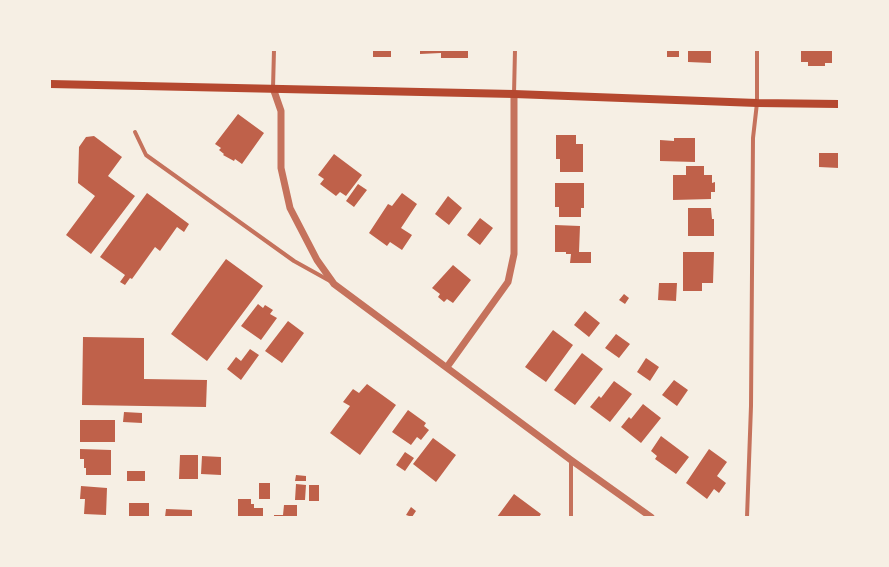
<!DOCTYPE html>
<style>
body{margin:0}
#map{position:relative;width:889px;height:567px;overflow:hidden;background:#f6efe4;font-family:Montserrat,sans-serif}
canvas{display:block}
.frame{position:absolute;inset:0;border:51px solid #f6efe4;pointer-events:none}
</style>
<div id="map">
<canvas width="889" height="567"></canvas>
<div class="frame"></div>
</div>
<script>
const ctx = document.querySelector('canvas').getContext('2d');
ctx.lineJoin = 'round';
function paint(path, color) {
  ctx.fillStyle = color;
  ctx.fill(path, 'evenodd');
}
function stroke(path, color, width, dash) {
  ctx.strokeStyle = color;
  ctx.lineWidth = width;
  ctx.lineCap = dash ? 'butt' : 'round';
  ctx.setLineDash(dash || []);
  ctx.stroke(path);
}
const building = new Path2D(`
 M373,50H391V57H373Z
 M420,50H468V58H441V53L420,54Z
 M667,50H679V57H667Z
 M688,50H711V63L688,62Z
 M801,50H832V63H825V66H808V62H801Z
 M238,114L264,133L242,164L235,159L234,161L223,155L224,154L219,150L221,148L215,144Z
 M556,135H576V144H583V172H560V159H556Z
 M94,136L122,157L108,176L135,196L91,254L66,235L95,196L78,183L79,147L86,137Z
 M674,138H695V162L660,161V140L674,141Z
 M819,153H839V168L819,167Z
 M334,154L362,175L346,196L340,192L336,196L320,184L324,179L318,175Z
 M686,166H704V175H712V183L715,182V192H711V199L673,200V175H686Z
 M555,183H584V208H581V217H559V207H555Z
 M358,184L367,190L354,207L346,201Z
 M147,193L189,224L184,232L177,227L160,251L155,247L132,279L130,278L125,285L120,282L125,275L100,257Z
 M402,193L417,204L401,228L412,235L402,250L390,242L387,246L369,233L388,204L392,206Z
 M448,196L462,208L449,225L435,214Z
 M688,208H711L712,219H714V236H688Z
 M480,218L493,228L480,245L467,235Z
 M555,225L580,226L579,252H591V263H570L571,254H566V252H555Z
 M683,252H714L713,283H702V291H683Z
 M226,259L263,286L207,361L171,334Z
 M453,265L471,280L453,303L447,299L444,302L438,297L440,294L432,288Z
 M659,283H677L676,301L658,300Z
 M624,294L629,298L625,304L619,300Z
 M258,304L263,308L265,305L273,310L270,314L277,318L261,340L241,326Z
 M585,311L600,323L589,337L574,325Z
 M288,321L304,333L282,363L265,351Z
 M553,330L573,345L546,382L525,367Z
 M616,334L630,344L619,358L605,348Z
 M83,337L144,338V379L207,380L206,407L82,405Z
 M250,349L259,355L241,380L227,369L236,357L241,361Z
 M582,353L603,369L575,405L554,390Z
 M646,358L659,367L650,381L637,372Z
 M674,380L688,390L677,406L662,395Z
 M614,381L632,394L610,422L590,407L599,396L601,398Z
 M367,384L396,405L360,455L330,433L350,406L343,402L353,389L359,393Z
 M643,404L661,418L641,443L621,427L629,417L631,419Z
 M408,410L426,423L424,426L429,430L421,440L417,437L411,445L392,432Z
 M124,412L142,413V423L123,422Z
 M80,420H115V442H80Z
 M661,436L689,457L676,474L655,459L657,456L651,451Z
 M433,438L456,455L436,482L413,464Z
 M80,449L111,450V475H86V468H84V459H80Z
 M709,449L727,462L717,476L726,483L719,493L714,489L707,499L686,483Z
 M405,452L414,458L405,471L396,465Z
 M180,455H198V479H179Z
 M202,456L221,457V475L201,474Z
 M127,471H145V481H127Z
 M296,475L306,476V481H295Z
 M259,483H270V499H259Z
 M296,484L306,485L305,500H295Z
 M309,485H319V501H309Z
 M81,486L107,488L106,515L84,514L85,499H80Z
 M514,494L541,514L539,517H497Z
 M238,499H251V504H254V508H263V517H238Z
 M129,503H149V517H129Z
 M284,505H297V517H274V515H283Z
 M411,507L416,511L412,517L406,515Z
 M166,509L192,510V517H165Z`);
const minor = new Path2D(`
 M273,88L274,50
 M514,94L515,50
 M135,132L146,155L294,261L330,281
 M571,460V517
 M747,517L751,406L753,138L757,103V50`);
const tertiary = new Path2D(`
 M273,88L281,111V168L290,208L317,260L334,284L571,460L651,517
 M447,367L508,282L514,254V94`);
const secondary = new Path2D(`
 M50,84L514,94L757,103L839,104`);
paint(building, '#bf614a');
stroke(minor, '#c5725c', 4);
stroke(tertiary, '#c5725c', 7);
stroke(secondary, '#b5482f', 8);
</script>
